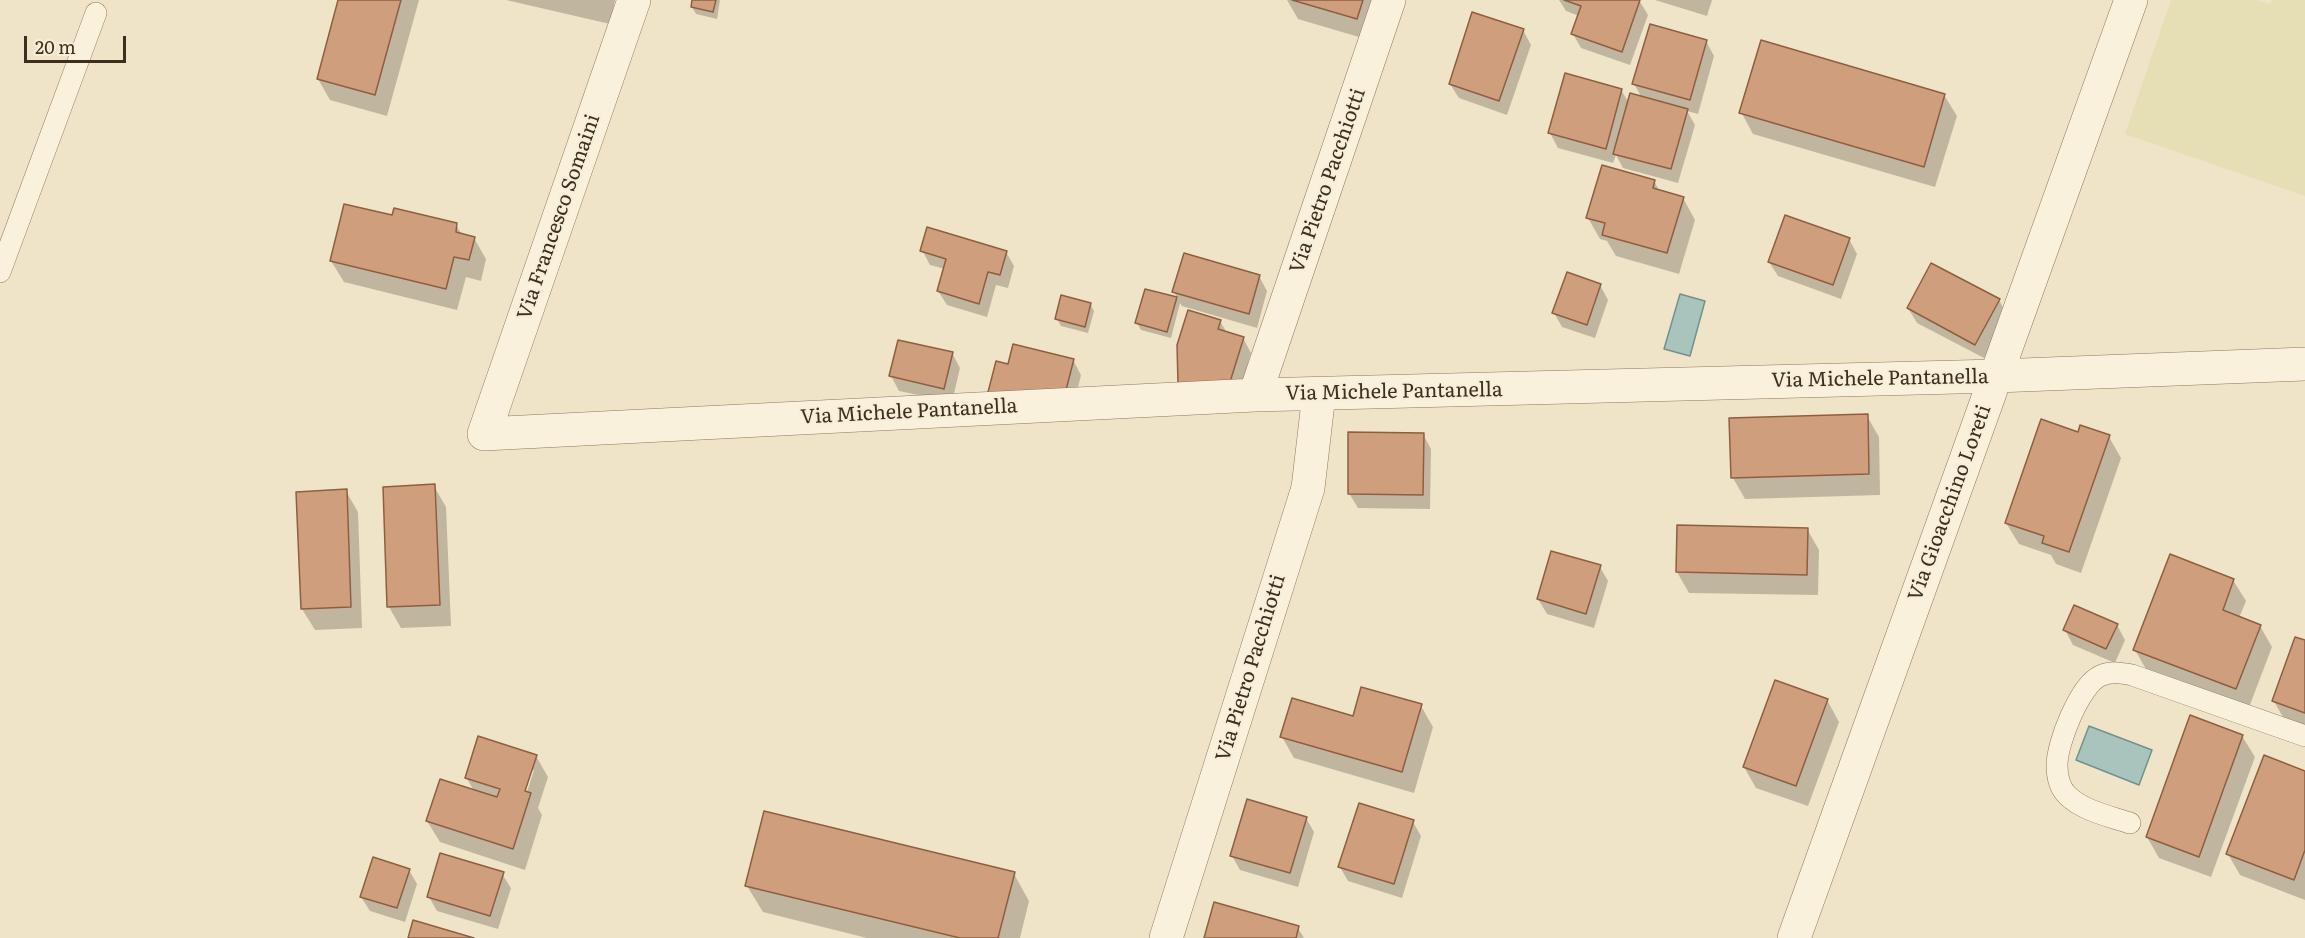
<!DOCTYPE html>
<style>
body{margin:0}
#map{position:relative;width:2305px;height:938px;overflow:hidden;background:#f0e4c8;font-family:Literata,serif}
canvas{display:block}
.scale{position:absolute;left:24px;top:36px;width:102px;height:27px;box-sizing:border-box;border:3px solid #3d2e20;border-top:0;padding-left:8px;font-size:18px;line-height:21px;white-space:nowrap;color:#3d2e20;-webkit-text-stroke:4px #f7eed8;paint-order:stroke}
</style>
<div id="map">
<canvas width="2305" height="938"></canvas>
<div class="scale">20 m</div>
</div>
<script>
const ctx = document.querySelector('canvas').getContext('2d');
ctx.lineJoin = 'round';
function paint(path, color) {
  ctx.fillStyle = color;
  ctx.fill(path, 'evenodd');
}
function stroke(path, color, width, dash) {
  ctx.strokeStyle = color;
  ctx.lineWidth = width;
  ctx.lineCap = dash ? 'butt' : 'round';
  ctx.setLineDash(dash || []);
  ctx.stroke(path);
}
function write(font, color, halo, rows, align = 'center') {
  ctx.font = font + ' Literata,serif';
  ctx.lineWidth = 4.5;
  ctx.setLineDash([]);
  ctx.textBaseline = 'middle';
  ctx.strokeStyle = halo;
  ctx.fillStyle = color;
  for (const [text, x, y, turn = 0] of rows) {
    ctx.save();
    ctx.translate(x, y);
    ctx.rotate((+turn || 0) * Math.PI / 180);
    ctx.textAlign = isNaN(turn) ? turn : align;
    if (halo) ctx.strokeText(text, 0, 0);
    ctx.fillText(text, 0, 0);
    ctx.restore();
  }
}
const farmland = new Path2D(`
 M2171,0H2256L2270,4L2272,0H2305V196L2125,134Z`);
const water = new Path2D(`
 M1680,294L1705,301L1690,356L1664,349Z
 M2089,726L2152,750L2139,785L2076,760Z`);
const shadow = new Path2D(`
 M340,0H419L387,116L330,100L318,79Z
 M506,0H615L610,24Z
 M694,0H720L717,19L696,14L692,7Z
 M1287,0H1381L1369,40L1298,19Z
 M1559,0H1639L1648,15L1630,65L1581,48L1573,34L1579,16L1566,11Z
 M1655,0H1712L1707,16Z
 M1523,30L1531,45L1507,115L1459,98L1450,84Z
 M1706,41L1714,56L1698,114L1687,111L1695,125L1678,183L1623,168L1616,155L1613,163L1558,148L1550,133L1621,90L1629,103L1642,98L1634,84Z
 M1944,95L1957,116L1935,187L1753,134L1741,112Z
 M1654,181L1660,192L1683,198L1695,220L1679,274L1616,256L1607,241L1600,239L1588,218Z
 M393,217L456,225L462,235L474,238L486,259L481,281L466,277L457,310L344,282L331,261Z
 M1849,239L1857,254L1841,299L1778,276L1769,262Z
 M922,250L1006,252L1014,266L1008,288L996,285L987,317L947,305L938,291L945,269L930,265Z
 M1259,276L1267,291L1257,328L1182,306L1180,303L1171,338L1141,330L1137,323L1146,291L1178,299L1174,292Z
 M1600,285L1608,300L1595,338L1562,327L1554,313Z
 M1999,300L2007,315L1984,358L1917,323L1908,308Z
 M1090,304L1094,311L1088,333L1061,326L1057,319Z
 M1220,321L1227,333L1243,338L1251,353L1238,396L1188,398Z
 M952,353L960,368L952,402L899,391L891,376Z
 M1073,360L1081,375L1073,408L1009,366Z
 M1867,416L1879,437L1880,495L1745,499L1733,478Z
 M2079,433L2109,437L2121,458L2081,573L2056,564L2051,555L2019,544L2006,523Z
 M1423,434L1431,449L1430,509L1358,508L1349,493Z
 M434,486L446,507L451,626L401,628L389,607Z
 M346,491L358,512L362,628L315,630L302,609Z
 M1807,529L1819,550L1818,595L1689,593L1677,572Z
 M1600,567L1608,581L1594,628L1547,614L1538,599Z
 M2233,580L2246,601L2239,618L2260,626L2272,647L2248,710L2147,671L2135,650Z
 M2117,625L2125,640L2115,663L2073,645L2065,630Z
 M2305,642V729L2286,722L2273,700Z
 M1827,700L1839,722L1808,806L1756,788L1744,767Z
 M1421,706L1433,727L1414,793L1294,758L1282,737L1354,718Z
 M2242,736L2255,757L2211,877L2159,858L2147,837Z
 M536,756L548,777L538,808L542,815L525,870L440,842L427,821L474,791L466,777ZM531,770H534L525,798H522Z
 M2305,773V900L2240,875L2228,854Z
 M1306,818L1314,832L1298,887L1240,870L1232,856Z
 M1413,822L1421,836L1402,898L1348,881L1340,867Z
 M409,870L417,884L405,922L370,911L361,897Z
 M502,874L511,888L498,929L437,911L429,897Z
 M1014,874L1029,901L1020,938H867L763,912L747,886Z
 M1298,928L1304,938H1206Z`);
const building = new Path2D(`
 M338,0H401L375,95L317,79Z
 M692,0H716L713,12L691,7Z
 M1292,0H1363L1357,19Z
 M1564,0H1640L1622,52L1571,34L1581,6Z
 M1472,12L1524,29L1499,101L1449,84Z
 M1650,24L1707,40L1690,100L1632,84Z
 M1761,40L1945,94L1924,167L1739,113Z
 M1565,73L1622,89L1606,149L1548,133Z
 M1630,93L1688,109L1671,169L1613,154Z
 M1602,165L1655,180L1653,188L1684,197L1667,253L1602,235L1605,223L1586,218Z
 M344,204L392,215L394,208L457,223L456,232L475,237L469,260L454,257L446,289L330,261Z
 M1785,215L1850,238L1833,285L1768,262Z
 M927,227L1007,251L1000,275L988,272L979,304L937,291L946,259L920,251Z
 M1184,253L1260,275L1249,314L1172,292Z
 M1931,263L2000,299L1975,345L1907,308Z
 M1567,272L1601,284L1587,325L1552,313Z
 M1145,289L1177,297L1167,332L1135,323Z
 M1061,295L1091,303L1085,327L1055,319Z
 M1188,310L1221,320L1218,329L1244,337L1230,382L1178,384L1177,345Z
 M898,340L953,352L944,389L889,376Z
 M1013,344L1074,359L1065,394L987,396L996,361L1008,364Z
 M1868,414L1869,474L1731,478L1729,418Z
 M2041,419L2078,432L2080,425L2110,435L2069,552L2042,543L2044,536L2005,523Z
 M1348,432L1424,433L1423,495L1348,494Z
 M435,484L440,605L387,607L383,487Z
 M347,489L351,607L301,609L296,492Z
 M1677,525L1808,528L1807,575L1676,572Z
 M1551,551L1601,565L1586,614L1537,599Z
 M2170,554L2234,579L2223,610L2261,625L2236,689L2133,650Z
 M2074,605L2118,624L2106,649L2063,630Z
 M2295,637L2305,640V713L2272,701Z
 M1775,680L1828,699L1796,786L1743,767Z
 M1361,687L1422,704L1402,772L1280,737L1292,698L1353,716Z
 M2190,715L2243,735L2199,857L2146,837Z
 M478,736L537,755L525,791L531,793L513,849L426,821L440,779L497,797L500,789L465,778Z
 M2264,755L2305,771V850L2294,880L2226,854Z
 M1247,799L1307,817L1290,873L1230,856Z
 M1359,803L1414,820L1394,884L1338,867Z
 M764,811L1015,872L998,938H960L745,886Z
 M440,853L504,872L490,916L427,897Z
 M373,857L410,869L397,908L360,897Z
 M1214,902L1299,926L1296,938H1204Z
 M413,920L474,938H408Z`);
const service = new Path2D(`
 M0,272L96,13
 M2130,823C2109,816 2083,811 2067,795C2059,787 2057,776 2057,765C2057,743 2080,685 2100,676C2111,671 2122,673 2132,675L2305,736`);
const minor = new Path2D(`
 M634,0L484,434L1255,395L1996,376L2305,364
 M1255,395L1389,0
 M1166,938L1308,488L1319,394
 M1794,938L2131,0`);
const streetNames = [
 ["Via Pietro Pacchiotti",1328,181,-71],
 ["Via Francesco Somaini",559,217,-71],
 ["Via Michele Pantanella",1880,379,-1],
 ["Via Michele Pantanella",1394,392,-1],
 ["Via Michele Pantanella",909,412,-3],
 ["Via Gioacchino Loreti",1950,503,-70],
 ["Via Pietro Pacchiotti",1251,668,-73]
];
paint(farmland, '#e6deb5');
paint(water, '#a9c4bc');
stroke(water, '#6f938a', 1.5);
paint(shadow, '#0003');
paint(building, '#cf9f7d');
stroke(building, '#8d5f41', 1.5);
stroke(service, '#8d765c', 22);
stroke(minor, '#8d765c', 34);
stroke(service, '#faf1dc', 21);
stroke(minor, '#faf1dc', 33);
write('20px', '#3d2e20', '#f7eed8', streetNames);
</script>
